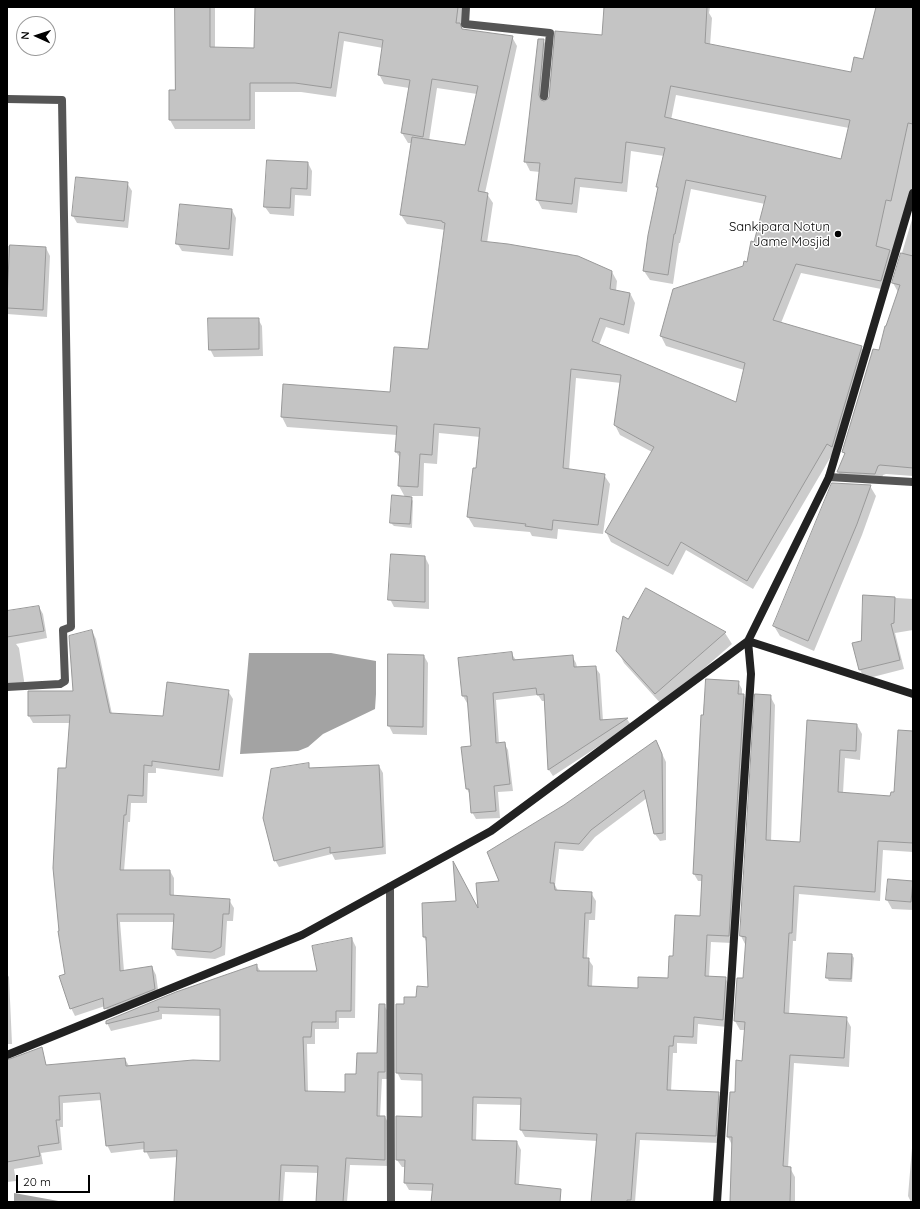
<!DOCTYPE html>
<style>
body{margin:0}
#map{position:relative;width:920px;height:1209px;overflow:hidden;background:#fff;font-family:Quicksand,sans-serif}
canvas{display:block}
.frame{position:absolute;inset:0;border:8px solid #000;pointer-events:none}
.north{position:absolute;left:16px;top:16px;width:40px;height:40px;box-sizing:border-box;background:#fff;border:1px solid #999;border-radius:50%;rotate:273deg;font-size:11px;font-weight:700;line-height:16px;text-align:center;color:#000}
.north::after{content:'';display:block;margin:auto;width:14px;height:18px;background:#000;clip-path:polygon(50% 0,100% 100%,50% 72%,0 100%)}
.scale{position:absolute;left:16px;top:1175px;width:74px;height:18px;box-sizing:border-box;border:2px solid #000;border-top:0;padding-left:5px;font-size:12px;line-height:14px;white-space:nowrap;color:#000;-webkit-text-stroke:3px #fff;paint-order:stroke}
</style>
<div id="map">
<canvas width="920" height="1209"></canvas>
<div class="frame"></div>
<div class="north">N</div>
<div class="scale">20 m</div>
</div>
<script>
const ctx = document.querySelector('canvas').getContext('2d');
ctx.lineJoin = 'round';
function paint(path, color) {
  ctx.fillStyle = color;
  ctx.fill(path, 'evenodd');
}
function stroke(path, color, width, dash) {
  ctx.strokeStyle = color;
  ctx.lineWidth = width;
  ctx.lineCap = dash ? 'butt' : 'round';
  ctx.setLineDash(dash || []);
  ctx.stroke(path);
}
function write(font, color, halo, rows, align = 'center') {
  ctx.font = font + ' Quicksand,sans-serif';
  ctx.lineWidth = 3;
  ctx.setLineDash([]);
  ctx.textBaseline = 'middle';
  ctx.strokeStyle = halo;
  ctx.fillStyle = color;
  for (const [text, x, y, turn = 0] of rows) {
    ctx.save();
    ctx.translate(x, y);
    ctx.rotate((+turn || 0) * Math.PI / 180);
    ctx.textAlign = isNaN(turn) ? turn : align;
    if (halo) ctx.strokeText(text, 0, 0);
    ctx.fillText(text, 0, 0);
    ctx.restore();
  }
}
const water = new Path2D(`
 M249,653H331L376,661V694L375,709L323,734L308,747L298,751L240,754Z
 M14,1193L64,1202H14Z`);
const shadow = new Path2D(`
 M176,7H215V48L255,49L256,7H464L462,29L464,30L512,37L517,46L485,193L487,194L493,203L487,243L612,272L617,281L616,291L630,293L635,303L629,334L606,327L599,345L737,403L744,370L666,346L661,336L674,290L744,266L748,263L755,243L765,204L691,189L680,243H679L673,284L650,280L644,271L659,189L658,187L664,156L631,151L627,192L580,187L577,213L542,209L537,199L540,172L530,171L525,161L543,40L549,50L544,103L549,100L603,36L605,7H710L709,13L712,18L710,46L851,73L864,60L897,7H913V201L886,290L801,273L781,323L861,347L867,356L833,453L753,589L686,550L673,575L611,542L606,532L652,452L620,435L615,425L621,383L576,378L569,470L604,475L610,484L603,534L558,529L557,539L532,536L530,532L474,527L468,517L477,469L480,437L439,433L437,464L424,463L423,496H410L413,501L412,528L394,526L391,523L405,497L399,486L401,459L396,452L397,435L287,427L282,417L284,385L391,393L428,350L445,230L407,224L401,215L412,143H408L402,133L409,88L384,84L379,74L383,48L344,41L336,97L301,92H255V129H175L170,120L176,91ZM437,88L477,94L466,146L429,141ZM676,95L849,128L842,160L671,120Z
 M308,163L312,171L311,196L295,195L294,216L270,214L265,207Z
 M127,183L132,191L128,228L77,223L73,216Z
 M232,210L236,218L233,256L182,251L177,243Z
 M913,216V476L886,474L883,475L880,483L843,481L838,472L845,455L843,452L879,352L898,292L893,283Z
 M7,246L46,248L50,256L47,317L7,314Z
 M258,319L262,326L263,356L214,357L210,349Z
 M870,486L876,496L862,535L814,651L780,636L774,626Z
 M425,557L429,565V609L394,607L390,599Z
 M647,589L725,633L732,644L662,705L624,663L618,651L628,621Z
 M864,596L913,599V630L895,633L904,669L865,679L860,670L853,644L862,642Z
 M39,607L43,614L47,638L16,644L19,648L25,687L7,689V612Z
 M92,631L96,639L112,714L164,717L228,691L233,699L223,777L156,768V773H148L147,803H131L130,822H128L124,871H170L174,878V897L229,900L234,908L233,921H227L225,955L215,959L177,956L173,948L175,922H120L124,971L152,967L156,975L159,997L110,1017L105,1006L75,1016L71,1008L67,769L70,723H33L29,716L74,692Z
 M511,653L516,660L572,656L576,663L577,667H595L600,674L603,721L627,719L631,725L553,776L549,770L545,701H542L538,695L496,700L499,744L504,743L508,750L513,791L498,792L500,818L476,819L472,812L470,795L467,789L472,747L469,703H467L463,696Z
 M389,655L424,656L428,663L427,735L393,734L389,726Z
 M706,681L738,682L742,689V695H744L748,702L732,943L711,942L709,977L725,978L730,986L727,1027L698,1024L697,1044L677,1043V1053H673L671,1091L718,1093L722,1100L719,1143L640,1140L635,1202H592L597,1141L525,1137L521,1130L522,1105L477,1104L476,1141L517,1142L521,1150L519,1185L560,1202H432L433,1191L409,1190L405,1183V1167H402L397,1160L423,1118V1081L401,1080L397,1072L405,1005L417,998L429,988L427,943L424,937L480,912L500,881L565,806L656,741L666,762V840L660,841L655,834L647,798L595,837L583,851L559,849L555,885L558,891L591,893L596,901L595,920H589L587,959H588L593,966L592,987L639,989L669,979L674,957L701,917L702,881H698L694,874Z
 M756,696H770L775,705L771,842L801,843L808,721L857,725L862,734L860,760L845,758L843,793L891,797L894,793L913,738V852L883,850L880,901L799,894L796,941H793L789,1015L846,1018L851,1027L849,1067L794,1063L788,1168H790L795,1177V1202H872H731L732,1145L728,1137L735,1093L743,1062L745,1030H740L735,1021L744,979L746,946L741,936Z
 M308,765L310,769L379,766L383,773L386,854L335,860L332,854L279,867L275,860Z
 M889,881L913,882V910L892,909L887,900Z
 M352,939L356,947L355,1018H339V1029H315V1044H307L308,1092L346,1093L357,1075L378,1054L384,1005L388,1012L389,1079H382L380,1117H385L389,1124V1166L350,1165L347,1202H317L319,1173L285,1172L283,1202H175L178,1157L150,1159L145,1149L111,1153L107,1145L102,1100L63,1103V1127H60L62,1150L41,1153L43,1164L14,1169L16,1181L7,1182V1084L125,1059L129,1066L221,1062V1016L162,1014V1019L111,1031L107,1023L257,966L261,972H318Z
 M852,955L854,958L852,982L829,981L827,978Z
 M7,974L9,977L12,1044H7Z
 M913,1136V1202H911L908,1196Z`);
const building = new Path2D(`
 M175,7H210V47L254,48L255,7H458L456,23H460L462,29L513,36L478,191L488,193L481,241L508,244L578,256L612,271L610,289L630,293L624,325L600,318L592,341L736,402L745,363L660,336L673,289L743,266L744,261L747,262L751,241L754,242L766,196L686,180L675,234H674L668,275L643,271L648,235L658,187H656L665,148L626,142L622,183L575,178L572,204L536,200L540,163L524,162L538,39H544L539,95L541,100L544,101L548,99L549,97L555,31L602,35L604,7H707L705,43L851,72L854,57L863,59L876,7H913V124L908,123L891,201L886,200L876,246L890,250L881,281L796,264L773,320L862,346L832,447L827,444L747,581L681,542L668,566L605,532L654,447L614,425L621,375L571,369L563,468L605,474L598,525L553,520L552,530L525,526L526,524L467,517L473,468H476L480,428L434,424L432,455L420,454L418,487L398,486L400,452H395L397,426L281,417L283,384L390,392L394,347L428,349L445,223L442,222V221L400,215L412,137L465,145L478,86L432,79L423,137L401,133L410,80L378,75L383,40L339,32L331,88L295,83H250V120H169V90H175ZM671,86L850,120L841,159L665,117Z
 M267,160L308,162L307,189L291,188L290,208L264,207Z
 M76,177L128,182L124,221L72,216Z
 M180,204L232,209L229,249L176,244Z
 M10,245L46,247L43,310L7,308Z
 M901,253L913,256V468L880,465L878,466L875,474L837,472L845,453L842,452L873,349L879,350L885,326H886L900,285L892,283Z
 M208,318H259V349L209,350Z
 M832,483L871,485L857,524L808,641L773,626Z
 M392,495L412,497L410,524L390,523Z
 M391,554L425,556V602L388,600Z
 M646,588L726,632L655,694L616,651L623,616L628,619Z
 M863,595L895,597L894,623L891,624L900,660L859,670L852,643L861,641Z
 M39,606L44,631L7,637V611Z
 M92,630L110,713L163,716L167,682L229,690L219,770L152,761V766L144,765L143,796L128,795L126,815H124L120,870H170V895L230,899L229,914H223L221,947L211,952L172,949L174,914H117L120,971L152,966L155,989L104,1009L103,998L70,1009L59,976L65,974L58,931H59L53,868L58,768H66L70,715L28,716V691H73L69,636Z
 M512,652L513,660L573,655L574,667L596,666L600,720L628,718L548,770L544,694L537,695L536,688L493,693L496,743L505,742L510,784L494,786L496,811L471,813L469,789H466L461,747L471,746L467,696H462L458,658Z
 M388,654L424,655L423,727L388,726Z
 M706,679L739,681L738,694H744L729,936L707,935L705,976L726,977L723,1020L694,1017L693,1037L674,1036L673,1046H669L667,1090L719,1092L716,1136L636,1133L631,1200H627V1202H591L597,1134L520,1130L521,1098L473,1097L472,1140L517,1141L515,1184L561,1189L560,1202H431L433,1184L404,1183L405,1160H396V1116L422,1117V1074L396,1073V1004H404V997H416L417,986L428,987L426,937H423L422,903L456,901L453,861L478,908L476,883L499,881L487,852L564,805L656,740L662,754L663,833L654,834L644,790L591,830L579,844L555,842L550,883H554L555,890L592,892L591,913H585L583,958H589L588,986L638,988V977L668,978L669,956H673L675,915L700,916L702,875L693,874L701,715H703Z
 M755,694L771,695L766,840L800,842L807,720L857,724L856,751L840,750L838,792L890,796L891,792H894L898,730L913,731V843L878,841L875,892L794,886L792,933H789L784,1013L847,1017L844,1058L790,1055L783,1166L791,1167L790,1202H730L732,1137H727L730,1092H735L736,1060L742,1061L745,1022L734,1021L737,978H743L746,937L740,936Z
 M309,763V768L379,765L383,847L330,853V847L274,861L263,818L271,769Z
 M888,879L913,881L911,902L886,900Z
 M352,938L351,1011H336V1022H312L311,1037H303L305,1091L345,1092V1074H356L357,1053H377L379,1004H385V1072H378L377,1116H385V1160L346,1158L343,1202H316L318,1166L281,1165L279,1202H174L177,1150L144,1152V1142L106,1146L100,1093L59,1096L60,1120H56L59,1143L38,1146L40,1156L7,1162V1060L42,1047L46,1065L125,1058L126,1066L193,1060L220,1061V1009L158,1007L159,1011L106,1024V1021L176,992L257,964V971H317L312,946Z
 M828,953L852,954L851,979L826,978Z`);
const street = new Path2D(`
 M466,7L465,24L550,33L544,96
 M7,99L62,100L71,627L63,630L65,681L60,684L7,687
 M829,477L913,482
 M390,887L391,1202`);
const secondary = new Path2D(`
 M7,1055L302,935L491,831L748,641L829,477L913,193
 M717,1202L751,674L748,641L913,694`);
const markers = [
 [838,234,4,"#000"]
];
const poiNames = [
 ["Sankipara Notun",830,227],
 ["Jame Mosjid",830,242]
];
paint(water, '#a3a3a3');
paint(shadow, '#0003');
paint(building, '#c4c4c4');
stroke(building, '#999', 1);
stroke(street, '#555', 8);
stroke(secondary, '#222', 8);
for (const [x, y, r, color] of markers) {
  const dot = new Path2D();
  dot.arc(x, y, r, 0, 2 * Math.PI);
  ctx.fillStyle = color;
  ctx.fill(dot);
  stroke(dot, '#fff', 1.5);
}
write('13px', '#000', '#fff', poiNames, 'right');
</script>
